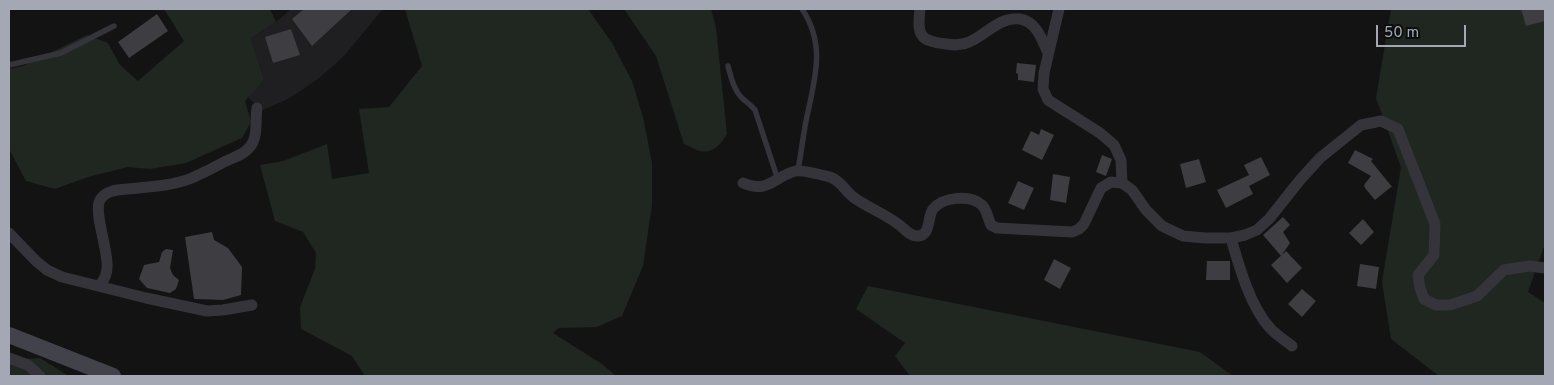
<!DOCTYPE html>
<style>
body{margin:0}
#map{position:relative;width:1554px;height:385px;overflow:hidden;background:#131314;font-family:Overpass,sans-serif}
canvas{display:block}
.frame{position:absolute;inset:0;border:10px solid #a4a8b5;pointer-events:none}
.scale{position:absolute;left:1376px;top:25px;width:90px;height:22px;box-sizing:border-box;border:2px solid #a4a8b5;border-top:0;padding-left:6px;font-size:15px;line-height:18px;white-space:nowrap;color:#a4a8b5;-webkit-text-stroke:4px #0e0e0f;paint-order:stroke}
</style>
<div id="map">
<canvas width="1554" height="385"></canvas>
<div class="frame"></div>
<div class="scale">50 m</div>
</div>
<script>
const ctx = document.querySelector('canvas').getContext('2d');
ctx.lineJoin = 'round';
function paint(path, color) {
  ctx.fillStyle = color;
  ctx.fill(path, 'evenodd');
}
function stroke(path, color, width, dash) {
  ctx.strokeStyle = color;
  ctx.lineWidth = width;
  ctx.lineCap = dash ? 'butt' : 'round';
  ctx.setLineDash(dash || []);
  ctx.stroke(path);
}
const built = new Path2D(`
 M291,9H383L343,57L318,79L290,98L261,111L248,97L264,80L251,38L276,22Z`);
const green = new Path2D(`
 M164,9H270L276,22L251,38L264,80L245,101L251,122L242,138L186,163L150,169L128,167L88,177L55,189L26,181L9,149V69L23,66L87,35L108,43L120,65L138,81L184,41Z
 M405,9H588L612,43L632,81L643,117L652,163V205L643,266L622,316L597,327L559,328L553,333L602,364L616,376H365L352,356L301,329L300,307L315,269L316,253L303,232L275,221L260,165L283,161L327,144L332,179L369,173L359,109L389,107L422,66Z
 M624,9H711L716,28L727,134C721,144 713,154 700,151C695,150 689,146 684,144L656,56Z
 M1391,9H1545V244L1528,292L1545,303V376H1439L1391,339L1382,282L1401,167L1376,98Z
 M868,286L1200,352L1233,376H910L895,356L905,343L856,309Z
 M40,358L69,376H9V360Z`);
const building = new Path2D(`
 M304,9H352L312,46L292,19Z
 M1521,9H1544L1545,21L1526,26Z
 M157,14L168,31L129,58L118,42Z
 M291,29L300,55L273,63L265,37Z
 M1017,63L1036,65L1034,82L1018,80V74L1016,73Z
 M1041,129L1054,135L1042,160L1022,150L1031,131L1039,135Z
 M1355,150L1373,159L1371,161L1393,188L1391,187L1375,200L1365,188L1364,185L1371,176L1348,163Z
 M1102,155L1112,159L1106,176L1096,172Z
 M1261,157L1270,175L1249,186L1253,194L1226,208L1217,190L1249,175L1244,165Z
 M1199,159L1206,182L1186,188L1180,164Z
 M1053,174L1070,177L1066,203L1050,200Z
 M1018,181L1034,188L1024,210L1008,203Z
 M1283,217L1290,225L1283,232L1290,243L1281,256L1263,235Z
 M1363,219L1374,232L1361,245L1349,233Z
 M212,232L214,240L228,248L242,267L241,295L223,300L194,299L185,237Z
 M166,249L173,250L170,268L173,275L179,280L176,289L170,293L147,288L139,279L144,265L159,262L162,252Z
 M1286,251L1302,268L1287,283L1271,265Z
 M1054,259L1071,268L1060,289L1044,280Z
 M1207,261H1230V280H1206Z
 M1360,264L1379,267L1376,289L1357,286Z
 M1302,289L1316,301L1302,317L1288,304Z`);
const service = new Path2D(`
 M9,65L61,53L114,26
 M728,66C731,77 734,91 743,99C748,103 751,105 755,110L778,180
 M798,170C801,154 803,137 806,121C814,81 827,46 802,9`);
const minor = new Path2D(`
 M920,9C917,35 919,41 946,44C953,45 961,46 969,42C986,35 1000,16 1020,19C1037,22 1042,40 1048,53
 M1059,9L1044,73L1043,89L1048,100L1100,133L1114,145L1121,160L1122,183
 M743,183C769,194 774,176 796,171C803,170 822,175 830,177C842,181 845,192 856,199C869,208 885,214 898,224C904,228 909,236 917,236C931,237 927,217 933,209C943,197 970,194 982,205C987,210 988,219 991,225L997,228L1072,232L1079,229L1084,224L1101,188L1111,182L1122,183L1132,190L1146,210L1162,226L1183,236L1205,238H1231L1245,235L1257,230L1269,219L1300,180L1320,158L1361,125L1381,121L1398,129L1435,224L1434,255L1418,275L1420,288L1424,299L1436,305H1450L1477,296L1504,270L1530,266L1545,268
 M9,233L36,261L47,270L62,277L146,298L207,311L223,310L252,305
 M1231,238C1239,266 1250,306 1270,328C1276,335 1285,340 1292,346
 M100,285C104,280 107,274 107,268C109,251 93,212 100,200C106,190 118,190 127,189C148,187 172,186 192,178C203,173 215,167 226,161C237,156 248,153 253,142C258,131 255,120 257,108
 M9,358L28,365L40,376`);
const secondary = new Path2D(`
 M9,335L113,376`);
paint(built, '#1f1f21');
paint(green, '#1f2720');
paint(building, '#3d3d42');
stroke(service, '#34343a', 5.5);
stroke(minor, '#34343a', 11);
stroke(secondary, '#42434a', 16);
</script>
